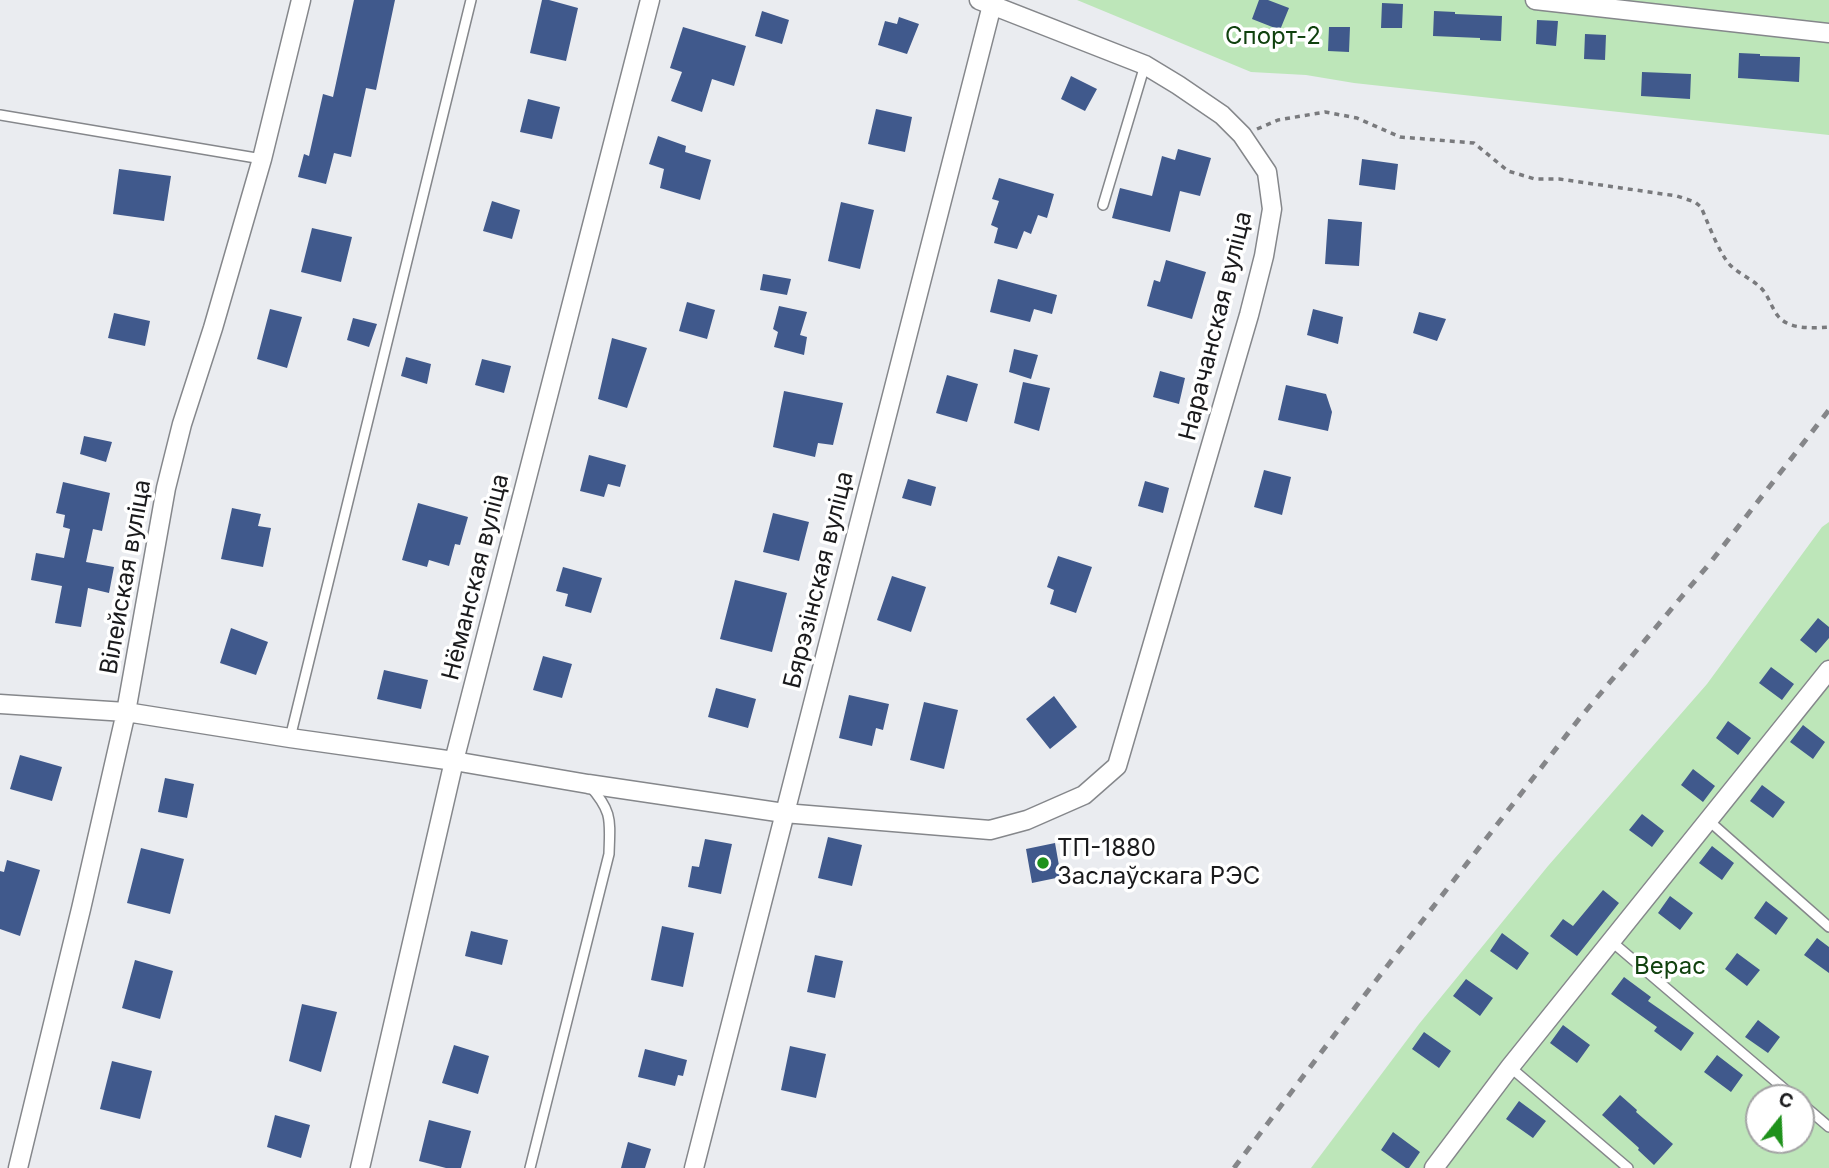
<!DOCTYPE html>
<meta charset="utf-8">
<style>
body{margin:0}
#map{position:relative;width:1829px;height:1168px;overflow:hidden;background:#eaecf0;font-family:Inter,sans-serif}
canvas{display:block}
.north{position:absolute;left:1745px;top:1084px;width:70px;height:70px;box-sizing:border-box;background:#fff;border:2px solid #a3a3a4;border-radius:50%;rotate:18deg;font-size:19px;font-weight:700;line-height:28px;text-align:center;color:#1a1a1c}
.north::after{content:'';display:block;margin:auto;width:24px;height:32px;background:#1e911b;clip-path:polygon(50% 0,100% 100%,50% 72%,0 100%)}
</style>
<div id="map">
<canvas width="1829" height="1168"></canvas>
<div class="north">С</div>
</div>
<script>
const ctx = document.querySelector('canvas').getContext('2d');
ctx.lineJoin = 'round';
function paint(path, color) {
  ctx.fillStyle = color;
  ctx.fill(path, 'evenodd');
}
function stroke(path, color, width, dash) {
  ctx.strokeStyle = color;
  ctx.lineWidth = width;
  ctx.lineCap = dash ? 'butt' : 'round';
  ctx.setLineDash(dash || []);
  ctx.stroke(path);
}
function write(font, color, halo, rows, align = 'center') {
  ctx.font = font + ' Inter,sans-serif';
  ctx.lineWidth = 7;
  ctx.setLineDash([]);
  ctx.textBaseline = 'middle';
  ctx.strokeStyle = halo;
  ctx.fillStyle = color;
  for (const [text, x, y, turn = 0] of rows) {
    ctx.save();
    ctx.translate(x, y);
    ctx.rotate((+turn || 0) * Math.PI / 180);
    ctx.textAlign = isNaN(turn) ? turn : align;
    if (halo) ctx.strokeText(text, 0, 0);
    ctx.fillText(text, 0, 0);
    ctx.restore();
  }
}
const green = new Path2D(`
 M1077,0H1829V135L1354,83L1306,75L1251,72Z
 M1829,522V1168H1311L1419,1024L1548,866L1707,684L1822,527ZM1759,1098H1801V1140H1759Z`);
const building = new Path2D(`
 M354,0H395L376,90L366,88L351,157L334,153L326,184L298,177L304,154L309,156L323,94L333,97Z
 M542,0H549L578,8L566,61L530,53Z
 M1259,0H1268L1289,8L1280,30L1252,19Z
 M1382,3L1403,4L1402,28H1381Z
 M762,11L789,20L782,44L755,36Z
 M1434,11L1455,12V14L1502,16L1501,41L1480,40V38L1433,36Z
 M899,17L919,24L907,54L878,45L885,21L897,24Z
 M1537,20L1558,21L1556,46L1536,44Z
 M683,27L746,46L734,86L712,79L702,112L671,101L682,72L670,68Z
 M1329,27H1350L1349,52L1328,51Z
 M1585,34L1606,35L1605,60L1584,59Z
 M1739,53L1760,54V56L1800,57L1799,82L1738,78Z
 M1642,72L1691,74L1690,99L1641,96Z
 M1071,76L1097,89L1085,111L1061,99Z
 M528,99L560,107L552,139L520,132Z
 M876,109L912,117L905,152L868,144Z
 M658,136L686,146L685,152L711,160L700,200L660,188L664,169L649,164Z
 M1178,149L1211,158L1200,196L1180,191L1170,232L1112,218L1120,188L1152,196L1162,156L1175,160Z
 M1362,159L1398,164L1395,190L1359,185Z
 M119,169L171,176L164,221L113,214Z
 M999,178L1054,194L1047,218L1038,215L1031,234L1024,231L1017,249L994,243L998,228L991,225L999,201L992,199Z
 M492,201L520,210L512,239L483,231Z
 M841,202L874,210L860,269L828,261Z
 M1328,219L1362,222L1359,266L1325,264Z
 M312,228L352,237L341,282L301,272Z
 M1166,260L1206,272L1192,319L1147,306L1154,280L1160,282Z
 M763,274L791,279L787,295L760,290Z
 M998,279L1057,295L1052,314L1034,309L1030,322L990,312Z
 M687,302L715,310L707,339L679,331Z
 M779,306L807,312L800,335L807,337L804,355L774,347L778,332L773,329Z
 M270,309L302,317L287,368L257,359Z
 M1313,309L1343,317L1338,344L1307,335Z
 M1419,312L1446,319L1437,341L1413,333Z
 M114,313L150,321L145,346L108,338Z
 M353,318L377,324L369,347L347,340Z
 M612,338L647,348L627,408L598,399Z
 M1014,349L1038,355L1031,379L1009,372Z
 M406,357L431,364L427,384L401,376Z
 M482,359L511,366L504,393L475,385Z
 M1160,371L1185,378L1179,404L1153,397Z
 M947,375L978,384L967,422L936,413Z
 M1023,382L1050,388L1039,431L1014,423Z
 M1286,385L1326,394L1332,412L1328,431L1278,420Z
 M784,391L843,403L833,445L818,443L815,457L773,447Z
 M84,436L112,442L106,462L80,454Z
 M589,455L626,465L620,487L608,484L604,497L580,491Z
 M1264,470L1291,477L1282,515L1254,507Z
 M908,479L936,487L931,506L902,498Z
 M1145,481L1169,488L1163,513L1138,506Z
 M63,482L110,493L102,531L93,529L86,562L114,567L109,593L88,588L81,627L55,623L62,586L31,580L36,553L64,558L70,529L63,527L65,515L56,513Z
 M418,503L468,517L460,545L455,544L449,566L429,560L427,567L402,560Z
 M232,508L261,514L258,526L271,528L263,567L221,559Z
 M773,513L809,522L799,561L763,552Z
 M1058,556L1092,567L1076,613L1050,604L1054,590L1047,587Z
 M563,567L602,578L591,613L565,606L568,594L556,591Z
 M892,576L926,587L911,632L877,620Z
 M735,580L787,593L772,652L720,639Z
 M1818,618L1829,627V638L1816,653L1800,640Z
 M231,628L268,642L256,675L220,663Z
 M543,656L572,664L562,698L533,690Z
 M1771,667L1794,684L1782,700L1759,683Z
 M384,670L428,680L421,709L377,699Z
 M716,688L756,699L748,728L708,717Z
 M849,695L889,704L883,730L876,728L872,746L839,738Z
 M1054,696L1077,727L1050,749L1026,719Z
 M924,702L958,710L944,769L910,760Z
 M1728,721L1751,738L1738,755L1716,738Z
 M1803,725L1825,742L1813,759L1790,742Z
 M20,755L62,767L52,801L10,789Z
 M1693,769L1715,786L1703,802L1681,785Z
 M165,778L194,784L187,818L158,812Z
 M1762,785L1785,802L1773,818L1750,801Z
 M1642,814L1664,831L1652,847L1629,830Z
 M828,837L862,845L852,886L818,878Z
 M705,839L732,844L721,894L688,887L692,866L699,867Z
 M1055,843L1061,877L1032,883L1026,849Z
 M1712,846L1734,863L1722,880L1699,863Z
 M141,848L184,859L170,914L127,903Z
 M7,860L40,870L20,936L0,929V871L4,872Z
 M1603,890L1619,903L1577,956L1550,936L1563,919L1573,926Z
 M1670,896L1693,913L1680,930L1658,913Z
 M1766,901L1788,918L1776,935L1754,918Z
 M662,926L694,933L683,987L651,980Z
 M471,931L508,940L502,965L465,956Z
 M1502,933L1529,953L1517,970L1490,951Z
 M1817,938L1829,947V973L1804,955Z
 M1737,953L1760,970L1747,986L1725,969Z
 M815,955L843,961L835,998L807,992Z
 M135,960L173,971L160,1019L122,1008Z
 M1624,977L1651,997L1648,1001L1694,1033L1681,1051L1654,1031L1657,1027L1611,994Z
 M1466,979L1493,998L1480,1016L1453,996Z
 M302,1004L337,1012L321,1072L289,1061Z
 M1758,1020L1780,1037L1768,1053L1745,1037Z
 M1563,1025L1590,1045L1577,1063L1550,1043Z
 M1424,1032L1451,1051L1439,1068L1412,1049Z
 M454,1045L489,1056L478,1094L442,1083Z
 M790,1046L826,1054L816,1098L781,1090Z
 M645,1049L687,1060L683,1076L678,1075L675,1086L638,1077Z
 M1717,1055L1743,1075L1731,1092L1704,1072Z
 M112,1061L152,1071L140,1119L100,1109Z
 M1620,1095L1637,1110L1636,1112L1673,1144L1654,1165L1638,1150L1639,1148L1602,1115Z
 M1519,1101L1546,1121L1533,1138L1506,1119Z
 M275,1115L310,1125L301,1158L267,1147Z
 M429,1120L471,1131L461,1168H446L419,1161Z
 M1393,1132L1420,1152L1409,1168H1406L1381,1150Z
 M628,1142L651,1149L645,1168H621Z`);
const path = new Path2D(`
 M1257,129L1278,120L1325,112L1357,118L1400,137L1474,143L1508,171L1535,179H1559L1677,196L1695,202L1701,207C1708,223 1719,253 1730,265C1739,274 1752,279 1761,288C1769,296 1771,307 1778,316C1789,330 1813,328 1829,327`);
const service = new Path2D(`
 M0,115L262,159
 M1103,205L1145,65
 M290,738L471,0
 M1708,820L1829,927
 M1611,941L1795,1098
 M1510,1067L1628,1168
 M1801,1103L1829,1127
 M530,1168L609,854C610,820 613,812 589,785`);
const minor = new Path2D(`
 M1535,0L1829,33
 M0,704L126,712L290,738L454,761L588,784L784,813L990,830L1027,820L1084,795L1117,766L1249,315L1264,256L1272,209L1267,172L1242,135L1222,115L1178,85L1145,65L979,0
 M18,1168L81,909L126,712L166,488L182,424L213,328L262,159L301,0
 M360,1168L454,761L650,0
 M694,1168L992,5
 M1434,1168L1510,1067L1829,670`);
const rail = new Path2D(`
 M1234,1168L1357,1005L1579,719L1710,563L1829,410`);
const markers = [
 [1043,863,7,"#1e911b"]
];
const parkNames = [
 ["Спорт-2",1273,37],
 ["Верас",1670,967]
];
const streetNames = [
 ["Нарачанская вуліца",1216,326,-76],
 ["Вілейская вуліца",126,577,-80],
 ["Нёманская вуліца",476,577,-76],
 ["Бярэзінская вуліца",819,580,-76]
];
const poiNames = [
 ["ТП-1880",1057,849],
 ["Заслаўскага РЭС",1057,877]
];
paint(green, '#bde6b9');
paint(building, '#40598c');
stroke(service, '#85878b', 12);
stroke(minor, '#85878b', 21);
stroke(path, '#797a7d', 3.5, [5, 5]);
stroke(service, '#fff', 9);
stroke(minor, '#fff', 18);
stroke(rail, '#858689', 5, [9, 9]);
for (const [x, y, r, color] of markers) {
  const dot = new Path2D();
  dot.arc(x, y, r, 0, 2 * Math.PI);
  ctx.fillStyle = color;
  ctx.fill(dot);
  stroke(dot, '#fff', 2.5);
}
write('24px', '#10410e', '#fff', parkNames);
write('24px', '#1a1a1c', '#fff', streetNames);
write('24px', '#1a1a1c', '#fff', poiNames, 'left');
</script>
